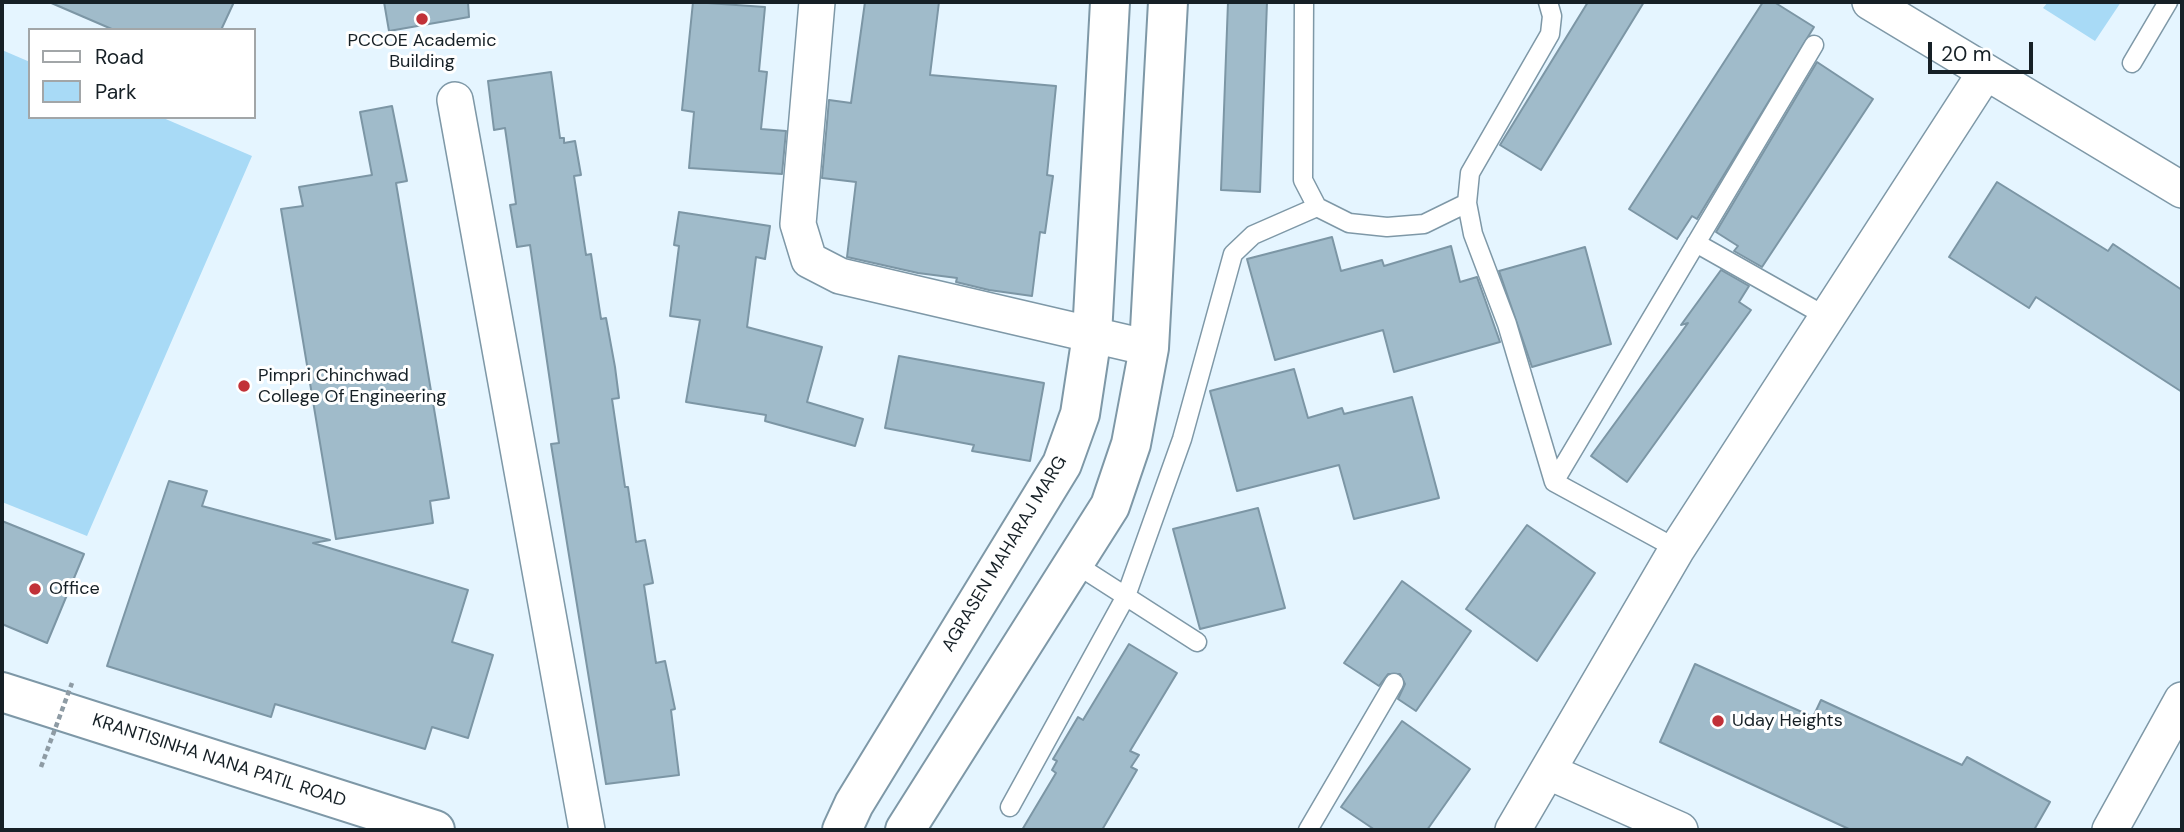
<!DOCTYPE html>
<style>
body{margin:0}
#map{position:relative;width:2184px;height:832px;overflow:hidden;background:#e5f5ff;font-family:"DM Sans",sans-serif}
canvas{display:block}
.frame{position:absolute;inset:0;border:4px solid #162026;pointer-events:none}
.legend{position:absolute;left:28px;top:28px;width:228px;height:91px;box-sizing:border-box;background:#fff;border:2px solid #a2a6a8;margin:0;padding:9px 12px;list-style:none;font-size:21px;color:#162026}
.legend li{display:flex;align-items:center;gap:14px;height:35px}
.legend b{width:35px;border:2px solid #a2a6a8}
.scale{position:absolute;left:1928px;top:42px;width:105px;height:32px;box-sizing:border-box;border:4px solid #162026;border-top:0;padding-left:9px;font-size:21px;line-height:24px;white-space:nowrap;color:#162026;-webkit-text-stroke:5px #fff;paint-order:stroke}
</style>
<div id="map">
<canvas width="2184" height="832"></canvas>
<div class="frame"></div>
<ul class="legend">
<li><b style="height:9px;background:#fff"></b>Road</li>
<li><b style="height:19px;background:#a8daf6"></b>Park</li>
</ul>
<div class="scale">20 m</div>
</div>
<script>
const ctx = document.querySelector('canvas').getContext('2d');
ctx.lineJoin = 'round';
function paint(path, color) {
  ctx.fillStyle = color;
  ctx.fill(path, 'evenodd');
}
function stroke(path, color, width, dash) {
  ctx.strokeStyle = color;
  ctx.lineWidth = width;
  ctx.lineCap = dash ? 'butt' : 'round';
  ctx.setLineDash(dash || []);
  ctx.stroke(path);
}
function write(font, color, halo, rows, align = 'center') {
  ctx.font = font + ' "DM Sans",sans-serif';
  ctx.lineWidth = 6;
  ctx.setLineDash([]);
  ctx.textBaseline = 'middle';
  ctx.strokeStyle = halo;
  ctx.fillStyle = color;
  for (const [text, x, y, turn = 0] of rows) {
    ctx.save();
    ctx.translate(x, y);
    ctx.rotate((+turn || 0) * Math.PI / 180);
    ctx.textAlign = isNaN(turn) ? turn : align;
    if (halo) ctx.strokeText(text, 0, 0);
    ctx.fillText(text, 0, 0);
    ctx.restore();
  }
}
const green = new Path2D(`
 M2048,2H2121L2095,41L2043,8Z
 M2,50L30,62V117H161L252,156L87,536L2,502Z`);
const building = new Path2D(`
 M49,2H234L221,30H114Z
 M384,2H468L469,17L389,31Z
 M693,2L765,7L759,71L767,72L761,129L786,131L782,174L689,168L694,112L682,110Z
 M865,2H939L930,75L1056,86L1047,175L1053,176L1045,233L1040,232L1032,296L989,290L956,282L957,278L918,273L847,257L856,182L822,178L829,100L851,103Z
 M1228,2H1267L1260,192L1221,190Z
 M1588,2H1644L1541,170L1500,145Z
 M1763,2H1774L1814,27L1697,219L1692,216L1677,239L1629,209Z
 M1817,62L1873,99L1762,267L1734,251L1738,246L1716,232Z
 M551,72L560,138H564V143L575,141L581,175L574,176L586,255L591,254L601,319L606,318L615,367L619,398L612,399L625,487H628L636,542L645,540L653,583L644,585L656,663L665,661L675,709L671,710L679,775L606,784L551,444L559,443L530,245L517,247L510,205L516,204L505,128L494,130L488,81Z
 M392,106L407,181L396,183L449,498L430,501L433,523L336,539L281,209L303,206L299,187L372,175L360,112Z
 M1997,182L2108,251L2113,244L2182,290V392L2036,297L2029,308L1949,257Z
 M679,212L770,226L765,259L756,257L747,327L822,347L807,402L863,419L855,446L765,421L766,415L686,402L700,320L670,316L679,246L674,245Z
 M1332,237L1341,271L1382,260L1384,266L1451,246L1460,282L1477,277L1500,342L1394,372L1383,330L1275,360L1247,259Z
 M1585,247L1611,344L1532,367L1499,271Z
 M1721,270L1749,286L1739,302L1751,310L1627,482L1591,456L1688,323L1681,325Z
 M899,356L1044,383L1030,461L972,451L974,445L885,428Z
 M1294,369L1308,418L1342,408L1344,414L1412,397L1439,498L1354,519L1339,465L1237,491L1210,391Z
 M169,481L207,491L202,506L330,540L313,543L468,590L452,642L493,655L468,738L432,727L425,749L275,704L271,717L107,666Z
 M1258,508L1285,608L1200,629L1173,529Z
 M2,521L84,554L47,643L2,624Z
 M1527,525L1595,573L1537,661L1466,609Z
 M1402,581L1471,631L1416,711L1398,699L1405,684L1400,674H1388L1379,686L1344,663Z
 M1129,644L1177,673L1130,751L1139,755L1131,767L1137,770L1102,830H1022L1056,773L1052,770L1057,761L1053,759L1078,717L1083,720Z
 M1695,664L1813,717L1821,700L1962,765L1967,757L2050,802L2034,830H1851L1660,742Z
 M1402,721L1470,769L1427,830H1375L1341,807Z`);
const lane = new Path2D(`
 M1304,2L1303,180L1317,207L1349,223L1387,227L1424,224L1467,203
 M1548,2L1552,16L1550,34L1470,173L1467,203L1473,234L1507,324L1554,482L1677,549
 M2132,63L2168,2
 M1696,243L1827,317
 M1554,482L1814,45
 M1074,563L1197,642
 M1010,807L1126,596L1182,439L1233,254L1253,235L1317,207
 M1308,830L1394,683`);
const street = new Path2D(`
 M817,2L798,224L809,260L840,276L1149,348
 M1870,2L2182,190
 M455,100L587,830
 M1549,772L1680,830
 M1513,830L1677,549L1985,73
 M2110,830L2182,700`);
const secondary = new Path2D(`
 M2,692L435,830`);
const primary = new Path2D(`
 M842,830L854,804L1062,464L1080,414L1092,335L1110,2
 M905,830L1110,506L1131,444L1149,348L1168,2`);
const pathBridge = new Path2D(`
 M41,767L72,683`);
const markers = [
 [422,19,7,"#c13138"],
 [244,386,7,"#c13138"],
 [35,589,7,"#c13138"],
 [1718,721,7,"#c13138"]
];
const poiNames = [
 ["PCCOE Academic",422,41,"center"],
 ["Building",422,62,"center"],
 ["Pimpri Chinchwad",258,376],
 ["College Of Engineering",258,397],
 ["Office",49,589],
 ["Uday Heights",1732,721]
];
const streetNames = [
 ["AGRASEN MAHARAJ MARG",1005,554,-59],
 ["KRANTISINHA NANA PATIL ROAD",219,761,18]
];
paint(green, '#a8daf6');
paint(building, '#a0bbca');
stroke(building, '#7c96a5', 2);
stroke(lane, '#7e98a7', 21);
stroke(street, '#7e98a7', 38);
stroke(secondary, '#7e98a7', 42);
stroke(primary, '#7e98a7', 42);
stroke(lane, '#fff', 18);
stroke(street, '#fff', 35);
stroke(secondary, '#fff', 38);
stroke(primary, '#fff', 38);
stroke(pathBridge, '#8e9ba4', 4.5, [5, 3.5]);
for (const [x, y, r, color] of markers) {
  const dot = new Path2D();
  dot.arc(x, y, r, 0, 2 * Math.PI);
  ctx.fillStyle = color;
  ctx.fill(dot);
  stroke(dot, '#fff', 2.5);
}
write('18px', '#162026', '#fff', poiNames, 'left');
write('18px', '#162026', '#fff', streetNames);
</script>
